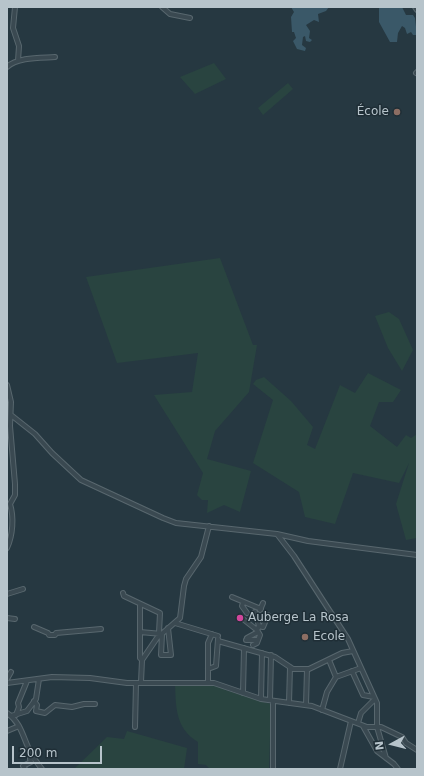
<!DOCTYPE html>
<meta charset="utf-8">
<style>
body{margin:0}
#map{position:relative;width:424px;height:776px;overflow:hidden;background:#263841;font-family:"DejaVu Sans",sans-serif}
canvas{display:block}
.frame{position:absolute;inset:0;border:8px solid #b7c4cb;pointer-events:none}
.north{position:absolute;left:372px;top:724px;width:40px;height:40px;-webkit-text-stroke:3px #1f2e36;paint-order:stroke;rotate:263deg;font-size:11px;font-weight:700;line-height:16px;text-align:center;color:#b7c4cb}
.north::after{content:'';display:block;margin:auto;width:14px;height:18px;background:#b7c4cb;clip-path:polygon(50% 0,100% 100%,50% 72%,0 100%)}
.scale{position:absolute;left:12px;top:746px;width:90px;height:18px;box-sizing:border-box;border:2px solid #b7c4cb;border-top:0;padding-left:5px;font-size:12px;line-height:14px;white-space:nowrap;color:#b7c4cb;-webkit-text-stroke:3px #1f2e36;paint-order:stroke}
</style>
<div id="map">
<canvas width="424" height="776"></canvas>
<div class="frame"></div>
<div class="north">N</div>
<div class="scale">200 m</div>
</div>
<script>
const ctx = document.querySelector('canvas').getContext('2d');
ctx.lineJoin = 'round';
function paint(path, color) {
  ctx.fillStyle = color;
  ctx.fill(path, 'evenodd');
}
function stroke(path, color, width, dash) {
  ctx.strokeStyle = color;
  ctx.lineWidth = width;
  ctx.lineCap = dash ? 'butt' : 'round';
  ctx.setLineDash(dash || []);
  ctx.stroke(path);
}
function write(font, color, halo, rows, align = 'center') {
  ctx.font = font + ' "DejaVu Sans",sans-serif';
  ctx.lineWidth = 3;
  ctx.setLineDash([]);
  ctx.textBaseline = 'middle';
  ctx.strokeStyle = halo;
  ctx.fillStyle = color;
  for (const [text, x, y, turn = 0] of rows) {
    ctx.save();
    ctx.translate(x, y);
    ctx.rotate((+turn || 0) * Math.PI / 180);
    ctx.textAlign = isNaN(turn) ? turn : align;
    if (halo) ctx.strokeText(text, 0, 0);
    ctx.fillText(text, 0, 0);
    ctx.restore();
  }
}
const green = new Path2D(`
 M214,63L226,79L195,94L180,77Z
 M288,83L293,89L263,115L258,108Z
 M220,258L253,345H257L249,392L215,431L207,459L251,471L240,512L224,505L207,513L208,500H202L197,495L203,473L154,395L192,392L198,353L117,363L86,277Z
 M389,312L399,319L413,350L402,371L388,348L375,316Z
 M368,373L401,390L393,402H379L370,426L397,447L406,435L411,438L417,434V538L406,540L396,504L409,463L399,483L353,473L335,524L305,517L299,492L253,463L273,400L253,384L256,380L264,377L291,401L313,427L307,445L315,449L340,385L355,393Z
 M175,683H214L223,686L225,690L271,704L269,769H210L206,765L198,764V742C175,728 176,707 175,683Z
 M127,731L187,748L184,769H74L107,737L124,739Z`);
const water = new Path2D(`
 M291,7H329L326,11L318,14L319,22L314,20L306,25L310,31L309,38L312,40L310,42L306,41L305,36L303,37L302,45L306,48L305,51L297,49L293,41L296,38L294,32H292L291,17L294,12Z
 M379,7H402L406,15H413L415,18L417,35H413L411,32L407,34L405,28L402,26L398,33L397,42H390L379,22Z`);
const minor = new Path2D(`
 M15,7L13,28L19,46L18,61
 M162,7L170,14L190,18
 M415,7L417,10
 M7,67C18,57 40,58 55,57
 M416,73L417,72
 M7,385L11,402L10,426L15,484V495L10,504C14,517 13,535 7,548
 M11,415L35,434L52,453L81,480L163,518L176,523L277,534L294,556L348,639L377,703V727L386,758
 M277,534L308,541L417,555
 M123,593L124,596L160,613L159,633
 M7,594L23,589
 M232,597L261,609
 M243,603L242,606L247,613
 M140,604V658L142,660
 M260,610L263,603
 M255,612L259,626L257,630
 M7,618L15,619
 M243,619L257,630L260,635L257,643L253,645
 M175,623L218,636
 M259,626L263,627L268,615
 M34,627L48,633L49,635H55L56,633L101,629
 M140,632L162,634L161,655H171L168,628
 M247,638L258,632
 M246,640H258
 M218,641L275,657L293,669H309L342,653L353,651
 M329,660L336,677
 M208,669L216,666L218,639
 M352,671L363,695L374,697
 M7,679L11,672
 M141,682L142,660L157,638L180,618L184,586L186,579L201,557L209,526
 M7,683L52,677L90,678L127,683H214L261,699L312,706L367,727H381L402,737L406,743L417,750
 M208,683V643L212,634
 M243,693L244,648
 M261,699L262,653
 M270,700L271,655
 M34,701L37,705L36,711L45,713L55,705L72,707L84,704H95
 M289,703L290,667
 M306,705L307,669
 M322,710L327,692L336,677L361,668
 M7,713C22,723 23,739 31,753C34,759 38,764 42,769
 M16,715L19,707L18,703L27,681
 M11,716L27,711L36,699L39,679
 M358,723L361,713L375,699
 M363,726L377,751L394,764L398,769
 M135,727L136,683
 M7,731L19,726
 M25,769L23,766L31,762L30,759L34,757
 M273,769V701
 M340,769L351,721`);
const markers = [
 [397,112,4,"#8d6e63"],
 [240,618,4,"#d1479c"],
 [305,637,4,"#8d6e63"]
];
const poiNames = [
 ["École",389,112,"right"],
 ["Auberge La Rosa",248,618],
 ["Ecole",313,637]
];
paint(green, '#294440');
paint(water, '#3a5868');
stroke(minor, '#58676e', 6);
stroke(minor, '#3a4951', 4);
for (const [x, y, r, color] of markers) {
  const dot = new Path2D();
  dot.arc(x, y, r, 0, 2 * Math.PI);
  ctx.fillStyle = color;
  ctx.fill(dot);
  stroke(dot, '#1f2e36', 1.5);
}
write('12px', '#b7c4cb', '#1f2e36', poiNames, 'left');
</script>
